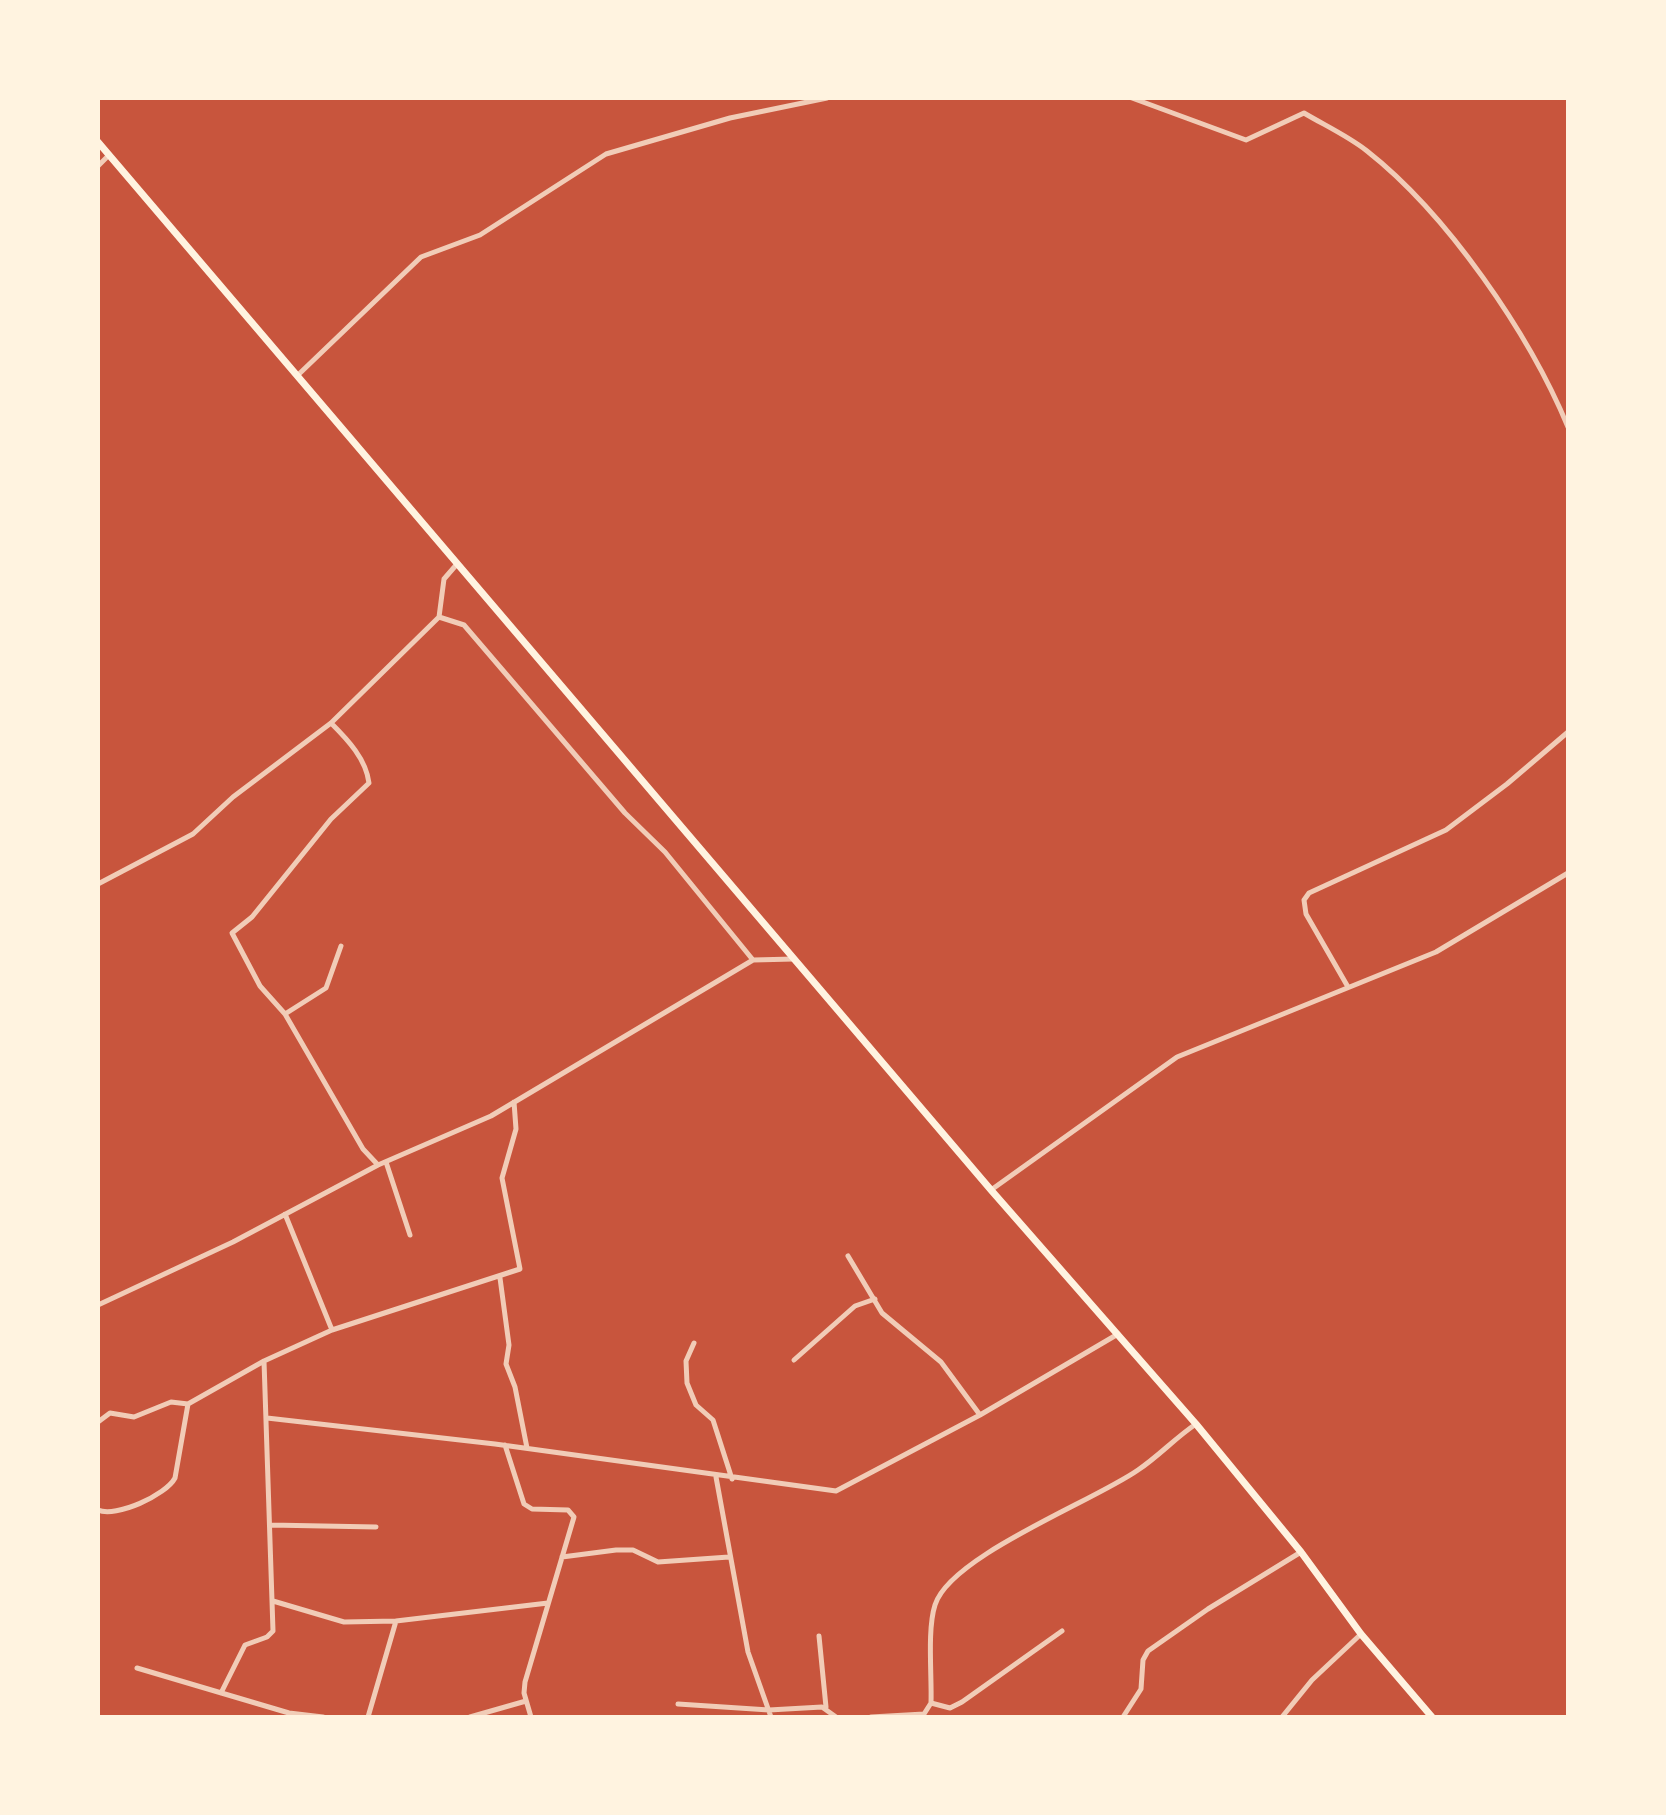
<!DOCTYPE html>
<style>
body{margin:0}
#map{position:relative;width:1666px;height:1815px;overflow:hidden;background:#c8553d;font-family:Overpass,sans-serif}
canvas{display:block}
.frame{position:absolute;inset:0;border:100px solid #fff3e0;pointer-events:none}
</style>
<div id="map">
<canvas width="1666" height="1815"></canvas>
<div class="frame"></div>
</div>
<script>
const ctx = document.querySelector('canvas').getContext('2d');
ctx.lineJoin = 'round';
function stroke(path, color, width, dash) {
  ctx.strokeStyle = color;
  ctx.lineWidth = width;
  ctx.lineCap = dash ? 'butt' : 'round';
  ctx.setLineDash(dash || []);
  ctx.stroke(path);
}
const minor = new Path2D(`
 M1132,98L1246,140L1304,113C1324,125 1348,136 1367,151C1447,214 1529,333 1568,427
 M98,166L109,155
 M299,374L421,257L480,235L606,154L730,118L827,98
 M439,617L444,579L457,564
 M331,723C348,740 366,759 369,783L331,819L252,917L232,933L260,986L285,1014L363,1149L378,1165
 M98,884L193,834L233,797L331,723L439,617L464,625L625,813L665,852L753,960
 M1348,987L1306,914L1304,900L1309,893L1446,830L1507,784L1568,732
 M285,1014L326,988L341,946
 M386,1162L410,1235
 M991,1190L1177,1057L1436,952L1568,873
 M848,1256L882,1313L941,1362L980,1415
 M500,1278L509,1345L506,1364L515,1387L527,1448
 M98,1305L233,1242L378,1165L491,1116L753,960L794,959
 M332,1330L520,1269L502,1178L516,1129L514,1102
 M694,1343L686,1361L687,1383L696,1405L713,1420L732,1479
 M794,1360L855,1306L875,1299
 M267,1418L495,1444L836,1491L980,1415L1118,1334
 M98,1422L110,1413L134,1417L171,1402L188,1404L264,1361
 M505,1445L524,1504L532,1509L568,1510L574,1517L525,1682L524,1693L531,1717
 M716,1477L748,1652L771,1717
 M98,1510C116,1518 166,1495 175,1478L188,1404
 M270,1525L376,1527
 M562,1557L616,1550H633L658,1562L729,1557
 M273,1601L344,1622L396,1621L548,1603
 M819,1636L826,1707
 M137,1668L289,1713L323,1717
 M221,1693L245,1645L267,1637L273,1631L264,1361L332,1330L285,1214
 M931,1703L950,1708L962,1702L1062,1631
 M678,1704L769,1710L822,1707L836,1717
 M368,1717L396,1621
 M470,1717L526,1701
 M871,1717L924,1714L931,1703C932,1676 927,1630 935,1605C950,1556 1094,1501 1138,1470C1159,1456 1175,1438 1196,1424
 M1123,1717L1141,1689L1143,1660L1148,1651L1208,1609L1301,1552
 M1282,1717L1312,1680L1361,1634`);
const primary = new Path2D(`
 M98,142L991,1190L1196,1424L1301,1552L1361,1634L1432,1717`);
stroke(minor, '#f1ccb7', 5);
stroke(primary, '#fff3e0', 7);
</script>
